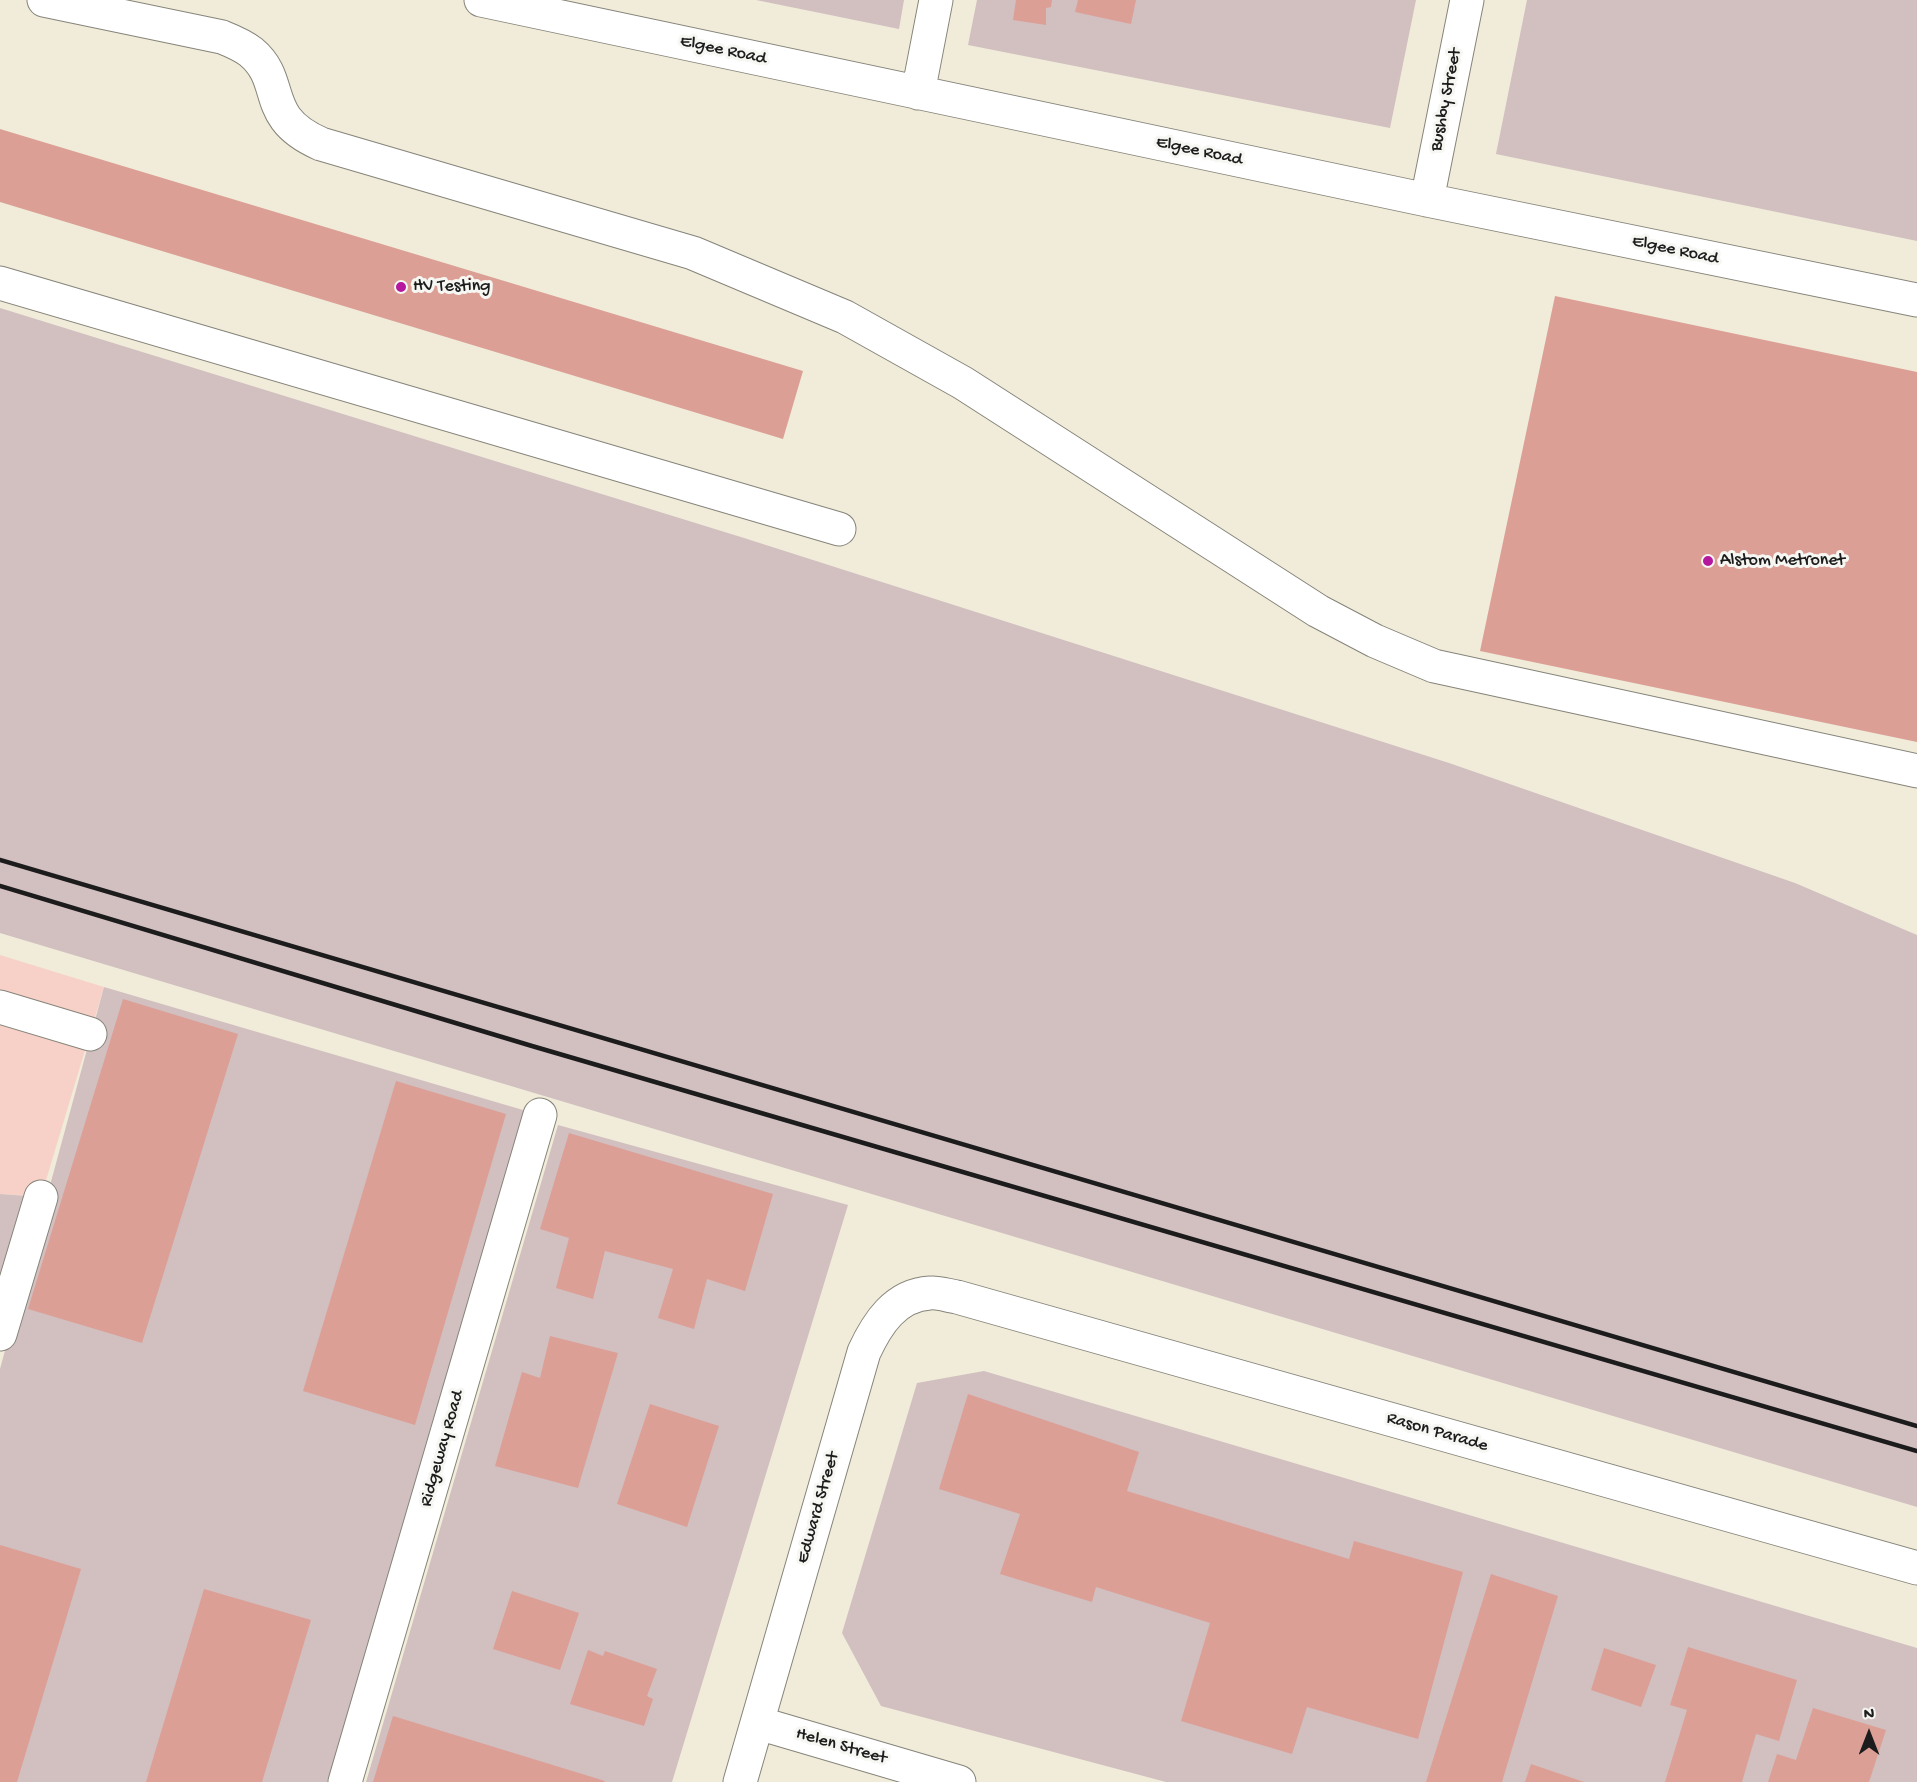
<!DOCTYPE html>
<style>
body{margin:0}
#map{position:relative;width:1917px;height:1782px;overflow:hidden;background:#f0ecd9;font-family:"Gochi Hand",sans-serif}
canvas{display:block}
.north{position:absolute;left:1839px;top:1704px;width:60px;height:60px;-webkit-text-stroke:4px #f6f6f2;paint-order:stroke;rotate:0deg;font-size:16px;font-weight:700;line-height:24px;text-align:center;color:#1c1c1c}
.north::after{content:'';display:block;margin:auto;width:21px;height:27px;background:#1c1c1c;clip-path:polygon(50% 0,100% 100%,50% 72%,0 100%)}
</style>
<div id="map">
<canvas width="1917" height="1782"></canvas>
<div class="north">N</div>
</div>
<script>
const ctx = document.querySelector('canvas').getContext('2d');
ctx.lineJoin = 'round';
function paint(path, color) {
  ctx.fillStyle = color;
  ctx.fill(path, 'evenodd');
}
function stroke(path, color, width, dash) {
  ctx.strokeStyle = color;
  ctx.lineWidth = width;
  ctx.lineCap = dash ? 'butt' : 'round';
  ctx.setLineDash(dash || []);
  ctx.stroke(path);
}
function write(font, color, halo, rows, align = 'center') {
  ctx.font = font + ' "Gochi Hand",sans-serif';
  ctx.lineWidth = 6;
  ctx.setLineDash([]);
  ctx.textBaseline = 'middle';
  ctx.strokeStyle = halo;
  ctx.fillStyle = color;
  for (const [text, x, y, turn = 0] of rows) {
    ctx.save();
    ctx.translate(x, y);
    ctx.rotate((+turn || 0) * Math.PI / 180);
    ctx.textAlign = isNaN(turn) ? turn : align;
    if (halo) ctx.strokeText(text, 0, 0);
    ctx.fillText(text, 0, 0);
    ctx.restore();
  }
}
const built = new Path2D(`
 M0,955L104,987L41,1197L0,1194Z`);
const industrial = new Path2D(`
 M756,0H904L899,29Z
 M977,0H1416L1390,128L968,45Z
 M1527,0H1917V241L1496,154Z
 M0,308L744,538L1449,763L1795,883L1917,935V1507L0,933Z
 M104,987L540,1115L345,1782H0V1369Z
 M558,1125L848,1205L672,1782H366Z
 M0,1194L41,1197L0,1318Z
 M984,1371L1917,1648V1782H1166L881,1706L842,1633L917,1383Z`);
const building = new Path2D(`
 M1016,0H1052L1051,7L1046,8V25L1013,20Z
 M1078,0H1136L1131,24L1075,12Z
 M0,129L803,371L783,439L0,202Z
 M1555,296L1917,372V742L1480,651Z
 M123,999L238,1034L142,1343L28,1309Z
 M396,1081L506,1114L415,1425L303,1391Z
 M569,1133L773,1194L745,1291L707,1279L694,1329L658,1318L673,1269L605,1251L593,1299L556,1288L569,1238L540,1229Z
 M550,1336L618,1353L578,1488L495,1466L522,1372L540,1378Z
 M968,1394L1139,1452L1127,1491L1349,1559L1354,1541L1463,1572L1418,1739L1307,1707L1292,1754L1181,1721L1210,1623L1096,1587L1092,1602L1000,1574L1020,1514L939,1489Z
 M650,1404L719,1426L687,1527L617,1504Z
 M0,1545L81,1569L17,1782H0Z
 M1491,1574L1558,1596L1502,1782H1426Z
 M204,1589L311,1620L262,1782H146Z
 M512,1591L579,1613L560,1670L493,1649Z
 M1688,1647L1797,1680L1779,1741L1756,1734L1742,1782H1665L1687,1710L1670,1705Z
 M1604,1648L1656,1665L1641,1707L1591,1690Z
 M588,1650L603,1656L605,1651L657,1669L647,1696L653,1699L644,1726L570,1704Z
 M1813,1708L1886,1730L1869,1782H1768L1777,1754L1796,1760Z
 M393,1716L605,1781L604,1782H373Z
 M1531,1764L1584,1782H1525Z`);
const minor = new Path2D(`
 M44,0L222,37C232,41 242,45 251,52C287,82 259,117 321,144L693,253L845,317L963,383L1318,611L1375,641L1434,666L1917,771
 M481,0L1427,200L1917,300
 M918,93L936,0
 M1427,200L1467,0
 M0,283L839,529
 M0,1007L90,1034
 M0,1334L41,1197
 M758,1723L959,1782
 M345,1782L540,1115
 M740,1782L864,1352C877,1324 895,1295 930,1293C938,1292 949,1296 957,1297L1917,1568`);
const rail = new Path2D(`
 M0,860L1917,1426
 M0,886L532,1046L1917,1451`);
const markers = [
 [401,287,6,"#b5179e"],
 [1708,561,6,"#b5179e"]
];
const streetNames = [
 ["Elgee Road",723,51,12],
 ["Bushby Street",1447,100,-79],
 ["Elgee Road",1199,152,12],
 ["Elgee Road",1675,251,12],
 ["Rason Parade",1437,1433,16],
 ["Ridgeway Road",443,1449,-74],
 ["Edward Street",819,1508,-74],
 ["Helen Street",841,1747,16]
];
const poiNames = [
 ["HV Testing",413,287],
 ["Alstom Metronet",1720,561]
];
paint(built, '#f7d1c8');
paint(industrial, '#d2bfc0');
paint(building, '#dc9f96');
stroke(minor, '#86847a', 35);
stroke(minor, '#fff', 33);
stroke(rail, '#1c1c1c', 4.5);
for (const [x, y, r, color] of markers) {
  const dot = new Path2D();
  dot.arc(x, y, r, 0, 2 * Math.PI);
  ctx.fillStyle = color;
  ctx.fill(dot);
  stroke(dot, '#f6f6f2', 2);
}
write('18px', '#1c1c1c', '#f6f6f2', streetNames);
write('18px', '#1c1c1c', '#f6f6f2', poiNames, 'left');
</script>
